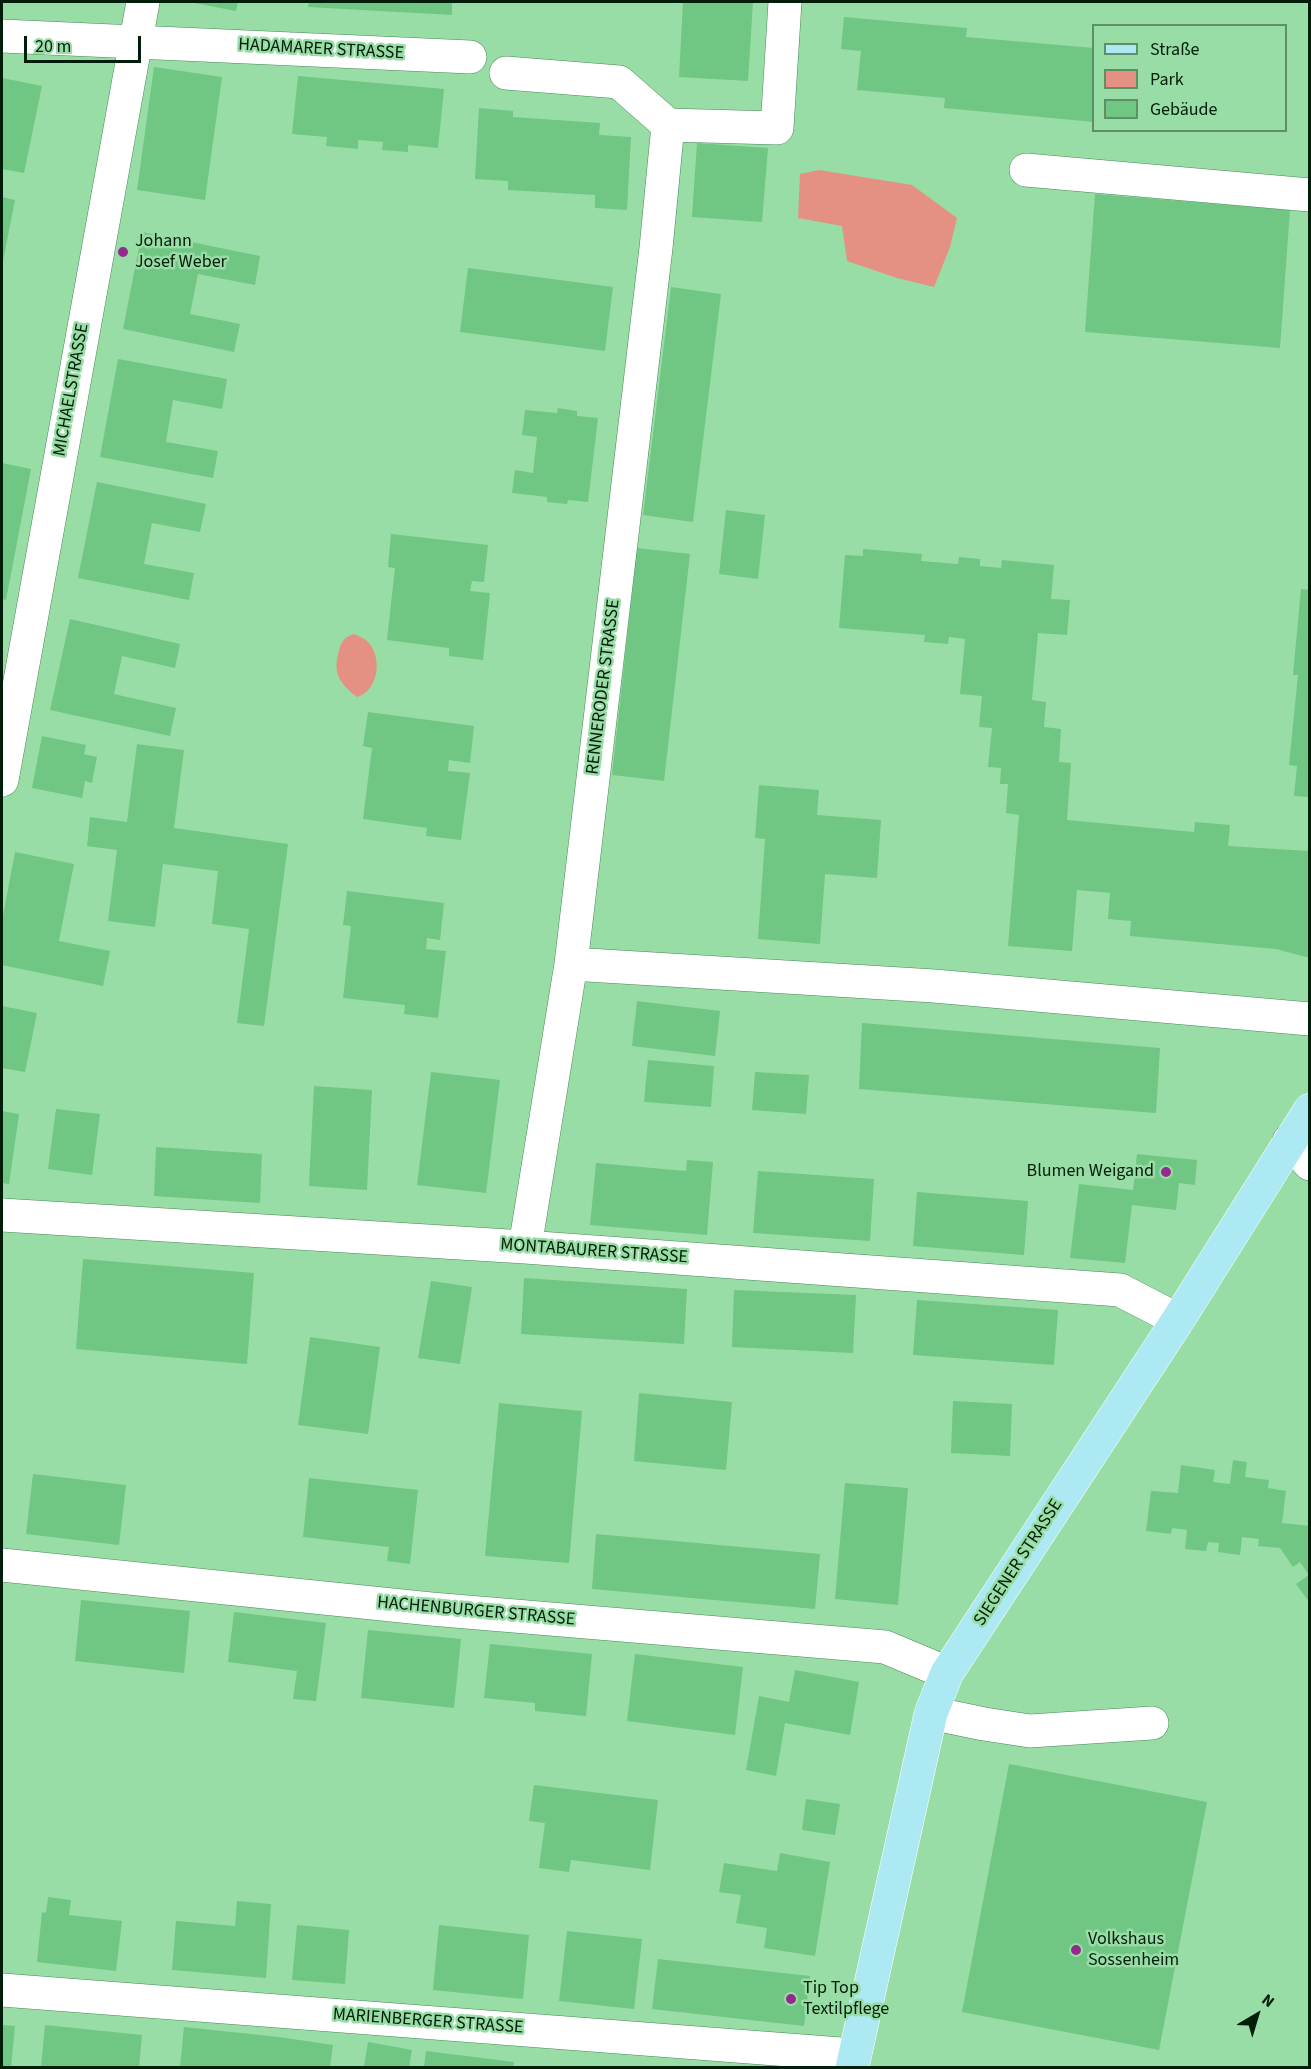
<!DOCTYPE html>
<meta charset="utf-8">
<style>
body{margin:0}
#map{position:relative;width:1311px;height:2069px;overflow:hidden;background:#99dda6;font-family:"Source Sans 3",sans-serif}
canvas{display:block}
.frame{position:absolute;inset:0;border:3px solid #021d09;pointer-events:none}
.legend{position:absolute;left:1092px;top:24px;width:195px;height:108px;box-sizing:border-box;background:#99dda6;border:2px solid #5d9067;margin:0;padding:8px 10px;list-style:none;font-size:18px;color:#021d09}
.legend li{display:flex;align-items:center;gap:12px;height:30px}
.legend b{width:30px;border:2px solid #5d9067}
.north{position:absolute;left:1227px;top:1985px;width:60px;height:60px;-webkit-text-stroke:4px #99dda6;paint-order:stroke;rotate:38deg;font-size:16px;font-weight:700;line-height:24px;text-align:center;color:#021d09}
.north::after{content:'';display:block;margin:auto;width:21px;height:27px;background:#021d09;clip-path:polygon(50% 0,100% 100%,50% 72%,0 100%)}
.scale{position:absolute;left:24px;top:36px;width:117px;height:27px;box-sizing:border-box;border:3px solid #021d09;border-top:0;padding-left:8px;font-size:18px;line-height:21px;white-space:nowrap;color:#021d09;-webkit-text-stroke:4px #99dda6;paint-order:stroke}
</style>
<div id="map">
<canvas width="1311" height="2069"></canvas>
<div class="frame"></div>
<ul class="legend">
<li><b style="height:8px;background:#ade9f3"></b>Straße</li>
<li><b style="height:16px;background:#e49083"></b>Park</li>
<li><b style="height:16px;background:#6fc783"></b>Gebäude</li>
</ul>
<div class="north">N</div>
<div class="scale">20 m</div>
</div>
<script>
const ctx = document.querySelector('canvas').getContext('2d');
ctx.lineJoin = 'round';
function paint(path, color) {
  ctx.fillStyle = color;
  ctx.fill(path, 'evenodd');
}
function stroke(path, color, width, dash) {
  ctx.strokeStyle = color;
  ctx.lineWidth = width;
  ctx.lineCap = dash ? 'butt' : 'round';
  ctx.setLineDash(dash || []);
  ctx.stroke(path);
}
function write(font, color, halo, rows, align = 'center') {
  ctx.font = font + ' "Source Sans 3",sans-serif';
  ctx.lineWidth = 5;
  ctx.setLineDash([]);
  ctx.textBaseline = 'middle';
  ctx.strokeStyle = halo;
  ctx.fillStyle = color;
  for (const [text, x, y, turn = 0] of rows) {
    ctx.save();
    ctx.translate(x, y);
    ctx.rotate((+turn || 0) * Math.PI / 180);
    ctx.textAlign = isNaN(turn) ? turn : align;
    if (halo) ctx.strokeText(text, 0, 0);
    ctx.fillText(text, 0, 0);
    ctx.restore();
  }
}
const green = new Path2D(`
 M819,170L912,185L957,218L950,247L934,287L897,278L847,261L842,226L798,218L800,174Z
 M354,634C358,636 364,638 367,641C383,656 379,691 357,697C340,684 332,673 339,651C341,642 344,637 354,634Z`);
const building = new Path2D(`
 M189,2H238L236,11Z
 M309,2H452V15L308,7Z
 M683,2H753L748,81L679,77Z
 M844,17L967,28L966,37L1094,48V122L944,108L945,98L857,90L861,51L841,49Z
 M154,67L222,77L205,200L137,190Z
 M298,76L444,89L438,148L408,145V152L382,150L383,142L358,140V149L326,146L327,137L292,134Z
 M2,78L42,86L24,173L2,169Z
 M479,108L513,111V117L600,123L599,135L631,137L627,210L595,208V195L508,190V181L475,179Z
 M697,143L768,148L762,222L692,217Z
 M1095,194L1290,210L1280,348L1085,332Z
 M2,197L15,200L3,261H2Z
 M142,232L260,256L255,285L198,274L190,314L240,324L234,352L123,329Z
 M468,268L613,287L605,351L460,332Z
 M671,287L721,294L693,522L643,515Z
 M118,359L227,379L222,409L173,400L166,442L218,451L213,478L100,457Z
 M558,408L577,411V416L598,418L588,502L568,500L567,504L547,502V497L512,493L515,470L533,473L537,437L522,435L525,410L557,413Z
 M2,463L31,469L6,600L2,599Z
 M97,482L206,504L200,532L152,523L144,564L194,573L189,600L78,578Z
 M726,510L765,515L758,579L719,574Z
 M391,534L488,545L484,582L472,581L470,591L490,593L483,660L449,656V648L387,640L395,568L388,567Z
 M637,548L690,554L664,781L612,775Z
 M863,549L922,554L921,561L958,564L959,557L980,559V566L1001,568L1002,560L1054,565L1051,599L1070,600L1067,635L1038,633L1032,700L1046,702L1044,727L1061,729L1059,762L1071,763L1067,820L1194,832L1195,822L1230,825L1228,846L1310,851V958L1276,949L1130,936L1131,921L1108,919L1110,893L1077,890L1072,951L1008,946L1019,815L1006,813L1008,784H1000L1001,768L988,767L992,728L979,727L982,696L960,694L965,639L949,637L948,644L924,642L925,635L839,628L845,555L863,556Z
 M1301,589L1310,590V797L1294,796L1297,766L1289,765L1298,675H1293Z
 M70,619L180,644L175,668L122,656L114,694L176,708L170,736L50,710Z
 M368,712L474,726L470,763L449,760L448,771L470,773L461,840L426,836L427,828L363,819L372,748L363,746Z
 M42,736L86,745L84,754L97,757L92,783L85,781L82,798L32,788Z
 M137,744L184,750L174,828L288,844L264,1026L237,1023L249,929L212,924L218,871L163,864L155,927L108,921L117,850L87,846L90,817L127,822Z
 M759,785L819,790L817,815L881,820L877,878L825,874L820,944L758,939L765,839L755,838Z
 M15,852L74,864L59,941L110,951L103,986L2,965V921Z
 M347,891L444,903L440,940L427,938L426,949L446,951L438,1018L404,1014L405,1005L343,998L351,926L343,925Z
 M637,1001L720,1011L715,1056L632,1046Z
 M2,1006L37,1013L25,1072L2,1068Z
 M862,1023L1160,1048L1156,1113L859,1089Z
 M648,1060L714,1066L711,1107L644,1102Z
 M431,1072L500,1080L486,1193L417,1185Z
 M755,1072L809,1075L806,1114L752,1110Z
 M314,1086L372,1090L367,1190L309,1186Z
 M56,1109L100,1114L92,1175L48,1169Z
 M2,1111L19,1114L9,1184L2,1183Z
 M156,1147L262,1154L260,1203L154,1196Z
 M1137,1154L1197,1160L1195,1185L1179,1183L1176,1210L1132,1205L1125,1263L1070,1258L1079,1184L1133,1190Z
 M687,1160L713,1162L707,1235L590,1225L596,1163L686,1171Z
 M758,1171L874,1179L870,1241L753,1233Z
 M917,1192L1028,1201L1024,1255L913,1246Z
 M83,1259L254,1273L247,1364L76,1349Z
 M524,1278L687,1289L684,1344L521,1334Z
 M431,1281L472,1287L460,1364L418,1358Z
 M734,1290L856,1295L853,1353L732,1347Z
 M917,1300L1058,1310L1054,1365L913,1355Z
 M310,1337L380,1347L368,1434L298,1425Z
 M639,1393L732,1402L726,1470L634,1461Z
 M953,1401L1012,1404L1010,1456L951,1453Z
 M499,1403L582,1411L569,1563L485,1556Z
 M1233,1460L1247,1462L1245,1477L1269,1480L1268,1488L1286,1491L1282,1523L1310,1526V1603L1296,1584L1309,1575L1300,1562L1293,1567L1280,1548L1258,1546L1259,1539L1242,1537L1240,1555L1218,1552L1219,1543L1208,1542L1206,1551L1185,1549L1187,1530L1172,1528L1171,1534L1146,1531L1151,1491L1178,1493L1181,1465L1215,1470L1213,1482L1230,1484Z
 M33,1474L126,1485L119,1545L26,1534Z
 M309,1478L418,1490L410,1564L387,1561L389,1547L303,1537Z
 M845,1483L908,1488L898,1605L835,1599Z
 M596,1534L820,1554L815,1609L592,1589Z
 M81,1600L190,1611L184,1673L75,1661Z
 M234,1612L326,1623L316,1701L293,1699L297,1671L228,1662Z
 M368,1630L461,1639L454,1708L361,1698Z
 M490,1644L592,1654L586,1716L535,1711V1703L484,1698Z
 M635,1654L743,1667L735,1735L627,1721Z
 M795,1670L859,1682L850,1735L785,1723L776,1776L746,1770L759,1696L789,1702Z
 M1009,1764L1207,1802L1159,2050L962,2012Z
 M534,1785L658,1800L650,1870L571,1860L569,1872L539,1868L545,1823L529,1821Z
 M806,1799L840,1804L835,1835L802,1830Z
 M780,1853L830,1862L815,1956L764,1948L767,1928L736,1923L741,1895L719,1892L724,1863L777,1871Z
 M48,1897L71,1900L69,1915L122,1921L116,1971L37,1962L42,1912L46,1913Z
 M237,1901L271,1904L266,1978L172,1970L176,1921L235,1926Z
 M297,1925L349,1930L345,1984L292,1980Z
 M439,1925L529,1935L523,1999L433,1990Z
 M567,1931L642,1939L634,2009L559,2001Z
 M658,1959L810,1976L804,2026L652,2009Z
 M2,2025L15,2026L11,2067H2Z
 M45,2025L142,2035L139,2067H41Z
 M184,2027L279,2037L333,2045L330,2067H180Z
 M368,2042L412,2050L409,2067H364Z
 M426,2051L514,2062L513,2067H424Z`);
const minor = new Path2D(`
 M2,36L470,57
 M506,73L619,82L668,125L656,248L571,964L525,1247
 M668,125L777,128L785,2
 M1026,170L1310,195
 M2,780L143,2
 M571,964L934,986L1310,1019
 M1289,1141L1310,1164
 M2,1215L525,1247L1120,1290L1178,1320
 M2,1565L431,1609L885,1647L947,1673
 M931,1713L984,1724L1030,1731L1152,1723
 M2,1990L854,2055`);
const major = new Path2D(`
 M852,2068L931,1713L947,1673L1178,1320L1310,1110`);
const markers = [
 [123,252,6,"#932a8e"],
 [1166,1172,6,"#932a8e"],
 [1076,1950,6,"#932a8e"],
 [791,1999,6,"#932a8e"]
];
const streetNames = [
 ["HADAMARER STRASSE",321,50,3],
 ["MICHAELSTRASSE",72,390,-80],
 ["RENNERODER STRASSE",604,687,-83],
 ["MONTABAURER STRASSE",594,1252,4],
 ["SIEGENER STRASSE",1019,1563,-57],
 ["HACHENBURGER STRASSE",476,1612,5],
 ["MARIENBERGER STRASSE",428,2022,4]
];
const poiNames = [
 ["Johann",135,242],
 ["Josef Weber",135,263],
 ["Blumen Weigand",1154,1172,"right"],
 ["Volkshaus",1088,1940],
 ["Sossenheim",1088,1961],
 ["Tip Top",803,1989],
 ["Textilpflege",803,2010]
];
paint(green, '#e49083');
paint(building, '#6fc783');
stroke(minor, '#468855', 34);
stroke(major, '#fff', 34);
stroke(minor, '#fff', 33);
stroke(major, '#ade9f3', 33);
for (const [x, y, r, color] of markers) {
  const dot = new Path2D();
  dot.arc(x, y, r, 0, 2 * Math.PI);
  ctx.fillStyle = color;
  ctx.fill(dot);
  stroke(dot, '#99dda6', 2);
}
write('18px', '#021d09', '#99dda6', streetNames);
write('18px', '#021d09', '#99dda6', poiNames, 'left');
</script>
